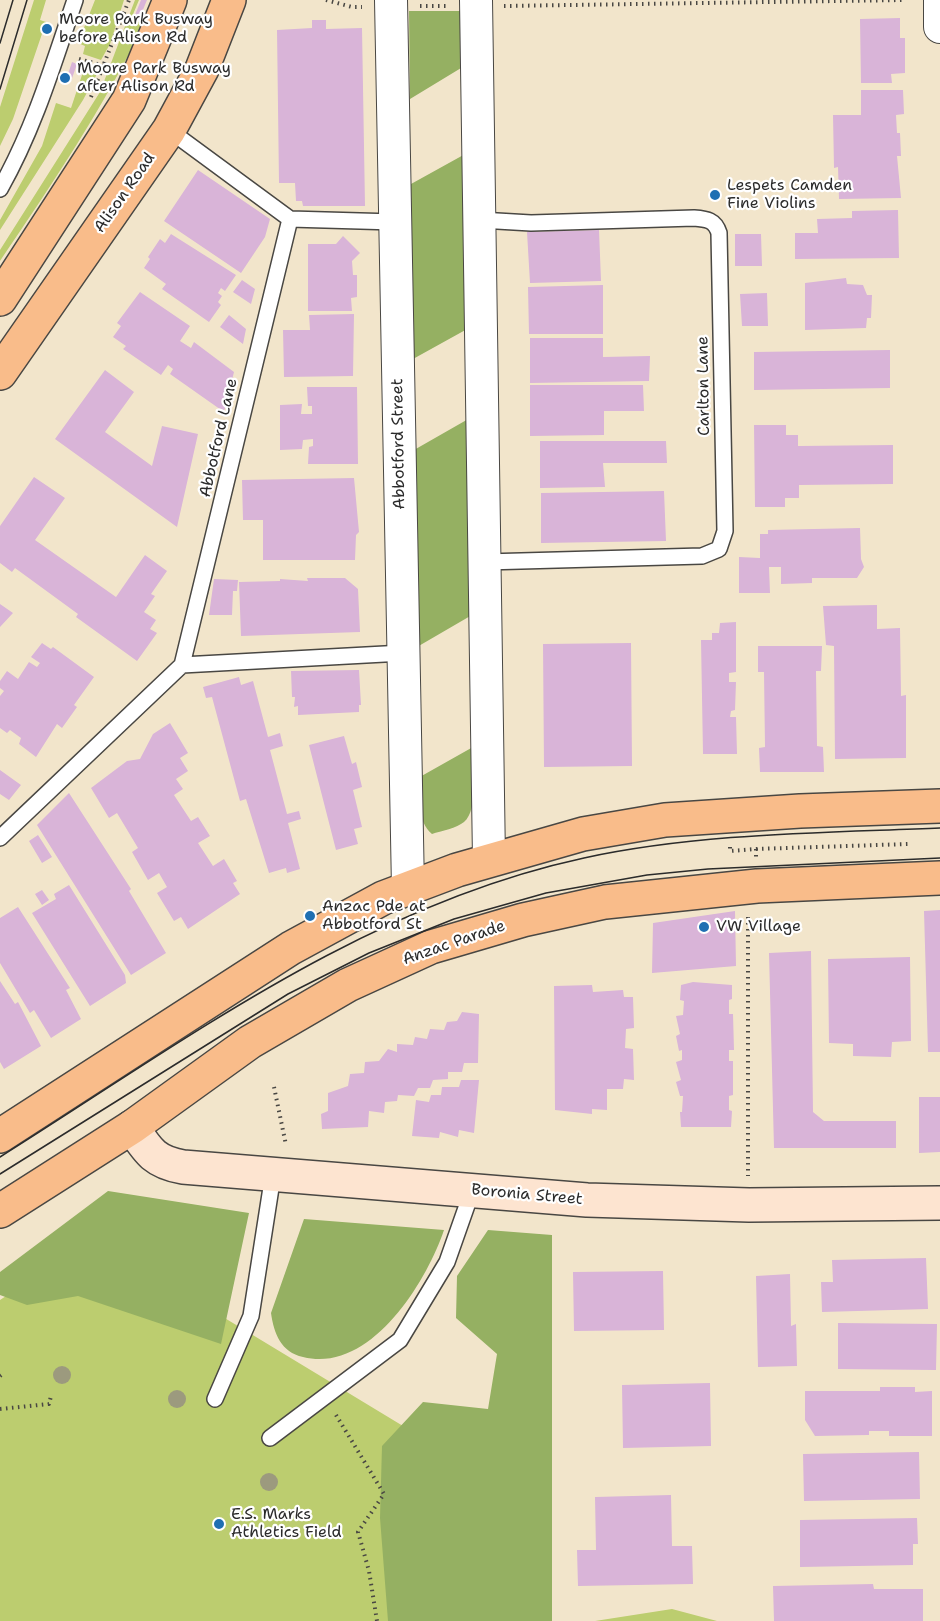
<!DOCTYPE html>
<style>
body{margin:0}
canvas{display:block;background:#f2e5cb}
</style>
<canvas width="940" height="1621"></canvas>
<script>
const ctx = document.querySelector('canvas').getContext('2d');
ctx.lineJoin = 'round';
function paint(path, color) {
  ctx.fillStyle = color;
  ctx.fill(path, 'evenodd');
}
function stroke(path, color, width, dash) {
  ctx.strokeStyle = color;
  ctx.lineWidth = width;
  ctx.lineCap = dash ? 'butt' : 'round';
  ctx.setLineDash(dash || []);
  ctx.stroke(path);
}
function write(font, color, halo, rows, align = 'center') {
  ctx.font = font + ' "Shantell Sans",sans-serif';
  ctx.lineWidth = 4.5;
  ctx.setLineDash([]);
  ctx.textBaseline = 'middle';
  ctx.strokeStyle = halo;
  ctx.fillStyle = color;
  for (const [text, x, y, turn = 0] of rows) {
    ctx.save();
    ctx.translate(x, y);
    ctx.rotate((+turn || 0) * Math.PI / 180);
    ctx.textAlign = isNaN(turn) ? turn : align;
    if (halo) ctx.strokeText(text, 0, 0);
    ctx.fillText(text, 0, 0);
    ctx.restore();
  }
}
const green = new Path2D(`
 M34,0H46L40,20L46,22L13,119L0,146V107Z
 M95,0H124L110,44L101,60L83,54L85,46L78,43Z
 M135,0H139L131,19L144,24C103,109 52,184 0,261V250L100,92Z
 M78,66L98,72L83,100L0,230V220L42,146L56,103L71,108L83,72L77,69Z
 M152,1274L403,1426L473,1621H0V1300L9,1294Z
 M672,1609L717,1621H595Z`);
const forest = new Path2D(`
 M409,11H463L466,65L410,99Z
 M467,153L469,328L413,359L411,184Z
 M470,418L472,615L417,647L414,450Z
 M473,747C473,765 479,810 464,822C457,828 441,831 432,834C417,821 419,797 418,778Z
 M108,1191L249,1213L221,1344L78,1296L27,1305L0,1295V1272Z
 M304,1219L444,1230C426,1283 370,1374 303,1357C281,1352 274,1334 271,1313Z
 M488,1230L552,1235V1621H388L380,1518L382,1446L423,1402L488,1409L497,1354L456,1318L457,1276Z`);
const building = new Path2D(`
 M141,0H147L140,17L135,15Z
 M900,18V38H905V73L891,74L892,83H861L860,19Z
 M312,20H326V29L362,28L365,206H303L302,201H296L295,183H279L277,30L312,28Z
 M72,62L77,64L71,81L66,80Z
 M861,90H903L904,114L896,115L897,133H900L901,156H897L901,198L839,199L838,167L834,168L833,115H861Z
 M198,170L270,219L265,237L241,273L164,221Z
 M898,210L899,258L795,259V233H818L817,219L852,218V211Z
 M599,230L601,281L530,283L527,232Z
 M171,234L236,275L225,291L221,288L218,293L222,296L218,302L221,305L209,322L162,289L166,284L144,268L150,259L148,257L160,239L165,243Z
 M735,234H761L762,266H735Z
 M343,236L360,253L352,261L353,275H357V297L351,298L352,311H308V244H336Z
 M846,278L847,284L863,285L867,295H872L871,318H867L866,328L805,330V283Z
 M242,280L255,289L251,304L233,292Z
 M603,285V334H529L528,287Z
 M140,292L190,326L180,341L191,348L194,342L234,372L224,412L170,374L173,369L168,365L161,375L123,349L126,346L113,337L121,326L117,323Z
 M767,293L768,326H742L740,294Z
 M354,314L353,376L284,377L283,330H310L309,315Z
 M229,315L246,329L243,344L220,327Z
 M530,338H603V357L650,356L649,381L530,383Z
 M890,350V388L754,390V352Z
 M105,370L134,392L105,432L152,466L162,426L198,434L177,527L55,439Z
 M530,385H643L644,411H604V435L530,436Z
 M307,387H357L358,464H308L309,447L313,446V439L303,440L302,449L280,450V405L302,404L301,414H312V406H308Z
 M754,425H786V435H798V446L893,445V484L799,485V498H785V507H755Z
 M540,441H666L667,463H603L605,487L540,488Z
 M34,477L65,498L35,540L116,597L145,555L167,571L151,594L155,596L144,612L156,620L150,629L157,633L137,661L76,617L78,614L15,568L12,572L0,563V526Z
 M354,478L359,532L356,535L355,560H263V520H243L242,480Z
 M664,491L666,541L541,543V493Z
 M860,528L861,559L864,567L857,578H812V583L781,584V567H769L770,593H739V557L760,558V534H768V530Z
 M307,578H345L358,589L360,632L241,636L239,582L280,581V579L308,581Z
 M214,579L238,580L237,591H233L232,615H209Z
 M0,604L13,613L0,627Z
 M877,605V629L900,628L901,696L906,695V758L835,759L834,646L826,645L823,606Z
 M736,622V672L729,673V682H736L735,710L731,711L730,717H736L737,754H703L701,640H712V633H719L720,623Z
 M42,643L51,649L53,647L94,677L74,705L77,707L62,728L57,724L36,757L19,744L21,738L10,730L7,733L0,728V696L4,691L0,688V681L7,671L18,679L29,662L37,667L40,663L31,657Z
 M631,643L632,766L544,767L543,644Z
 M758,646H822L821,671H816L817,746L823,747L824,772H760L759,748L765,747L764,672H758Z
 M359,670L361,705H359V712L298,715V706L294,707L295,697H292L291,671Z
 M239,677L241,685L253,681L268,737L280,733L283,746L270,750L287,814L299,811L301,819L288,823L300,869L287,873L286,868L269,873L246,799L240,801L212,697L206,698L203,687Z
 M170,723L188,753L180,758L188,771L176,779L183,789L174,795L191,821L198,817L210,836L198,843L213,866L224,859L237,881L233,883L240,894L188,929L181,917L174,921L157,893L167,887L159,873L148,880L132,852L138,848L117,813L109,818L91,788L127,761L140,759L153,734Z
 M344,736L352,764L356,762L362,787L353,790L362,827L354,829L358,844L336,850L309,745Z
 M0,770L21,785L9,800L0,794Z
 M69,793L131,889L129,891L166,953L131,975L37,825Z
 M38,835L52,857L42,863L29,841Z
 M69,885L125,975L126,983L90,1006L32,913L56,899L54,894Z
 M42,890L49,900L42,905L35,894Z
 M18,907L70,988L66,990L81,1019L51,1038L34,1010L30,1013L0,963V918Z
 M940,910V1052H928L924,911Z
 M735,911L736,966L652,973L653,923Z
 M811,951L813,1112L824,1121H896V1148H774L769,953Z
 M910,957L911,1041L892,1042L891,1057L853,1056V1044L829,1043L828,959Z
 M0,981L15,1004L18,1002L41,1046L4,1069L0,1062Z
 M693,982L732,985V999L729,1000V1014H733L734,1050H729V1061H733V1095L729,1096V1110L732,1111L731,1127H681L680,1112H682L683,1096H680L676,1082L681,1080L676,1062L682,1060V1050L679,1051L676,1036L680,1034L676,1016L683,1015L684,1001L680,1000L681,985Z
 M592,985L593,992L623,990L624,997H633L634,1028L626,1029L625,1048L633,1049L634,1080L624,1079L623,1089H607V1110L592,1109V1114L555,1110L554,986Z
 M462,1012L479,1014L478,1063H464L462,1072H448V1079L433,1080L430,1088H418L414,1096L398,1095L397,1101L385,1102L384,1113L369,1111L368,1127L322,1129L321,1114L328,1111V1093L348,1086L350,1074L364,1073L365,1062L379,1061L388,1049L397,1052V1044L413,1045L415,1037L427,1039L430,1029L444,1030L447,1022L457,1021Z
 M461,1080H479L474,1133L459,1130L458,1137L440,1132L439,1138L412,1136L416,1100L429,1102L431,1095H441L442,1087H459Z
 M919,1097H940V1152L919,1153Z
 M926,1258L928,1309L822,1312L821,1282H833L832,1260Z
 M663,1271L664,1330L574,1331L573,1272Z
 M790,1274L791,1326L796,1324L797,1366L758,1367L756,1276Z
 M838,1323L937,1324L936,1370L838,1369Z
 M710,1383L711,1446L623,1448L622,1385Z
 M880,1387H915V1392L932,1391V1436H889V1431H869V1435L815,1436L805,1420V1391H880Z
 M919,1452L920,1499L804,1501L803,1454Z
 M671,1495L672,1546H692L693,1584L578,1586L577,1550H596L595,1497Z
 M917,1518L918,1544H913V1565L800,1567V1520Z
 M873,1584L874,1589H923V1621H774L773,1586Z`);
const path = new Path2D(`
 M326,0L352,7H362
 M420,6H446
 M504,6L903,0
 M79,59L105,66
 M91,97L129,0
 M730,847V851L756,849V857
 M756,849L908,844
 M748,917V1176
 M274,1087L286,1145
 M0,1376L4,1373
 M0,1409L49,1404L51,1396
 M336,1415L384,1494L358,1532L369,1571L377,1621`);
const lane = new Path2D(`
 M169,130L290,219L395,222
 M0,189C34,129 53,65 75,0
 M480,220L531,223L694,218C707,219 715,220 719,233L725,531L719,549L702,556L485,562
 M182,665L403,653
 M0,838L182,665L290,219
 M215,1399L251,1316L273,1175
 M270,1438L400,1340L447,1262L472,1191`);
const street = new Path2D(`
 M391,0L408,888
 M476,0L489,859
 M940,0V27`);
const secondary = new Path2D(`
 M132,1127C148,1151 154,1162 183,1167L587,1200L749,1205L940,1203`);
const primary = new Path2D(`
 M0,299L129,100L170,0
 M0,373L169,130L202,69L229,0
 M0,1136L291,948L383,898L457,870L583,834L665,820L800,811L940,806
 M0,1211L132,1127L250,1042L348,985L431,947L523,920L605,902L757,886L940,878`);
const tram = new Path2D(`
 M0,43L13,0
 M0,89L27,0
 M0,1157C186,1040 366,905 584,858C700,833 821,833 940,828
 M0,1174L288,994L369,953L454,919L546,893L647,875L708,869L940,858`);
const trees = [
 [62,1375],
 [177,1399],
 [269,1482]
];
const markers = [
 [47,29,6,"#1f6fb2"],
 [65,78,6,"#1f6fb2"],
 [715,195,6,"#1f6fb2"],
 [310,916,6,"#1f6fb2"],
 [704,927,6,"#1f6fb2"],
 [219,1524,6,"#1f6fb2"]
];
const poiNames = [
 ["Moore Park Busway",59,20],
 ["before Alison Rd",59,38],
 ["Moore Park Busway",77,69],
 ["after Alison Rd",77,87],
 ["Lespets Camden",727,186],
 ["Fine Violins",727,204],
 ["Anzac Pde at",322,907],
 ["Abbotford St",322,925],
 ["VW Village",716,927],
 ["E.S. Marks",231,1515],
 ["Athletics Field",231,1533]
];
const streetNames = [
 ["Alison Road",125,193,-55],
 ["Carlton Lane",704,386,-91],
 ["Abbotford Lane",219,438,-77],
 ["Abbotford Street",399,444,-91],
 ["Anzac Parade",454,943,-19],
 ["Boronia Street",527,1195,5]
];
paint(green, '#bccd6f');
paint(forest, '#95b062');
paint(building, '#d9b4d8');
stroke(lane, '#494743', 18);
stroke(street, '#494743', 34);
stroke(secondary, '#494743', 36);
stroke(primary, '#494743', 36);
stroke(path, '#494743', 4, [1.5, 4.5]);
stroke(lane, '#fff', 15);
stroke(street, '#fff', 32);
stroke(secondary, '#fde4d0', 33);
stroke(primary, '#f9bc8a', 33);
stroke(tram, '#2b2b2b', 1.5);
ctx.fillStyle = '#9c9a7e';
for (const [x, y] of trees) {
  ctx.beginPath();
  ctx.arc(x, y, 9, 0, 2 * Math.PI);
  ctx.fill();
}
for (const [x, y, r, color] of markers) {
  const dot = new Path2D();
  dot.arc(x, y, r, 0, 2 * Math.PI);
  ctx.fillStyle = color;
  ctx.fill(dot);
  stroke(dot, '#fff', 2);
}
write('16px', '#2b2b2b', '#fff', poiNames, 'left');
write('16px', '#2b2b2b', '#fff', streetNames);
</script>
